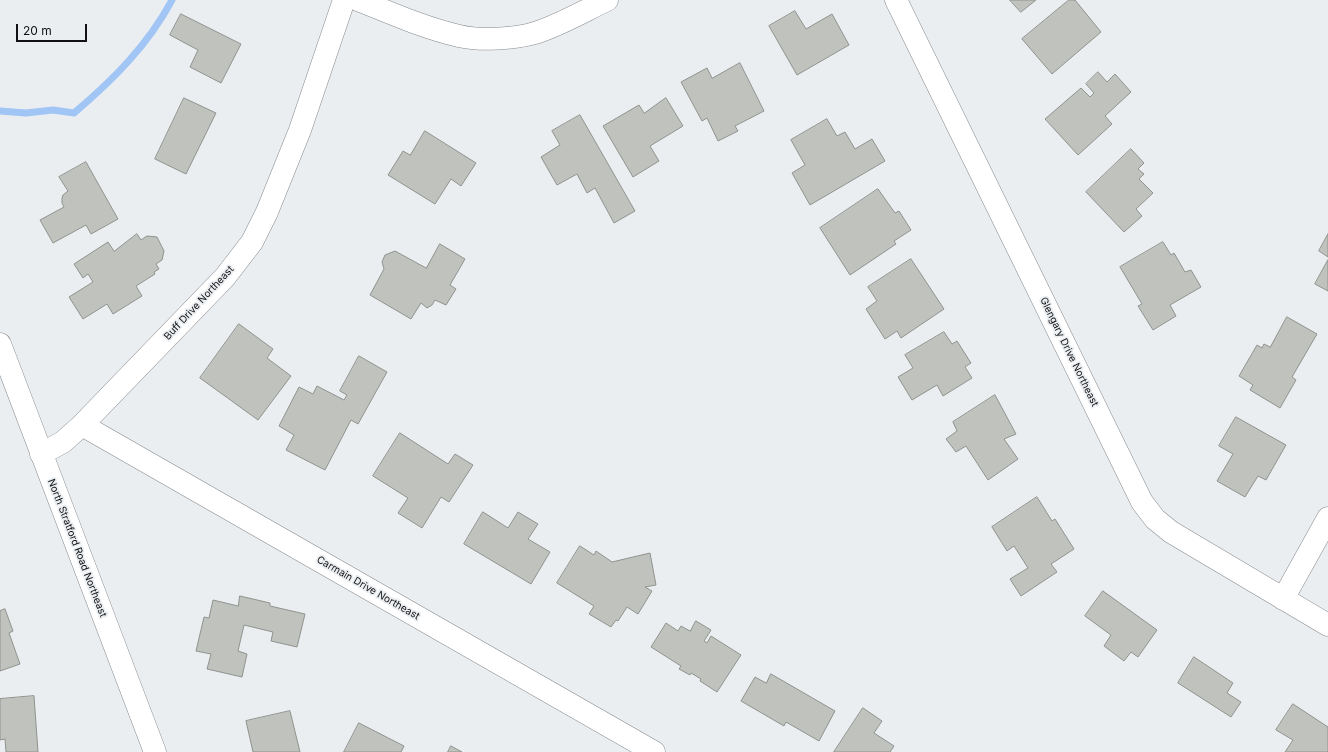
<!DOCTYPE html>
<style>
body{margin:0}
#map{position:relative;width:1328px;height:752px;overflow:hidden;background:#ebeef1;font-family:Inter,sans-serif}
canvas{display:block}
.scale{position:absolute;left:16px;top:24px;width:71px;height:18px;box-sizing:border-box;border:2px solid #111113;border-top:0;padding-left:5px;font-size:12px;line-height:14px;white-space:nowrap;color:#111113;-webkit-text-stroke:3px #ebeef1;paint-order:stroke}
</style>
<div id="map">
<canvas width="1328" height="752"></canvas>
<div class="scale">20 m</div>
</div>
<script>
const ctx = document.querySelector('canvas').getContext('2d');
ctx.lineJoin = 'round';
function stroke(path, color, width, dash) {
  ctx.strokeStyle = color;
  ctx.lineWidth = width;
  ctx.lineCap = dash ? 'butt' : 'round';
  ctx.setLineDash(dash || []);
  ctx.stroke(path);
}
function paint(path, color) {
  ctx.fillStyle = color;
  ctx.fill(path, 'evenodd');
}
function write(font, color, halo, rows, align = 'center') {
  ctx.font = font + ' Inter,sans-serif';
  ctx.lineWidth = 3.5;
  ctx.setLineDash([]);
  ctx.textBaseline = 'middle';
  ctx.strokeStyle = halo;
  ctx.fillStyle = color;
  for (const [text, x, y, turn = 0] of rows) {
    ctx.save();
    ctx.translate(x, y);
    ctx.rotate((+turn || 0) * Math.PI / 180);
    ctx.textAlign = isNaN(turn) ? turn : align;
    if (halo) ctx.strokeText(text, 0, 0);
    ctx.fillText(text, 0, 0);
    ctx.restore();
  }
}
const stream = new Path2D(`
 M0,111L26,113L53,110L74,113C113,80 148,45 172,0`);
const building = new Path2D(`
 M1010,0H1036L1021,12Z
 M1069,0H1075L1101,32L1052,74L1022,39Z
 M795,11L806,29L832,14L849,45L797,75L769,26Z
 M181,14L241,44L221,83L190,67L198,50L170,35Z
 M740,63L764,111L735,126L738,131L718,141L707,118L702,121L681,82L707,68L712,78Z
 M1098,72L1107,82L1115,74L1131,92L1105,116L1112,124L1078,155L1045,119L1081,88L1090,97L1094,93L1086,84Z
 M184,98L216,113L186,174L155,159Z
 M666,98L683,126L650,146L659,161L633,177L603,126L639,105L644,113Z
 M580,115L635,211L614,223L595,188L587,193L577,174L557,185L541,157L560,145L552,131Z
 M827,119L837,136L845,132L855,149L872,139L885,161L810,205L792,173L805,165L791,140Z
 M425,131L476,163L461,186L451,179L435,204L388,175L403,151L410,155Z
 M1131,149L1144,163L1138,169L1144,174L1139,179L1153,193L1136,209L1142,216L1124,232L1086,192Z
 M86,162L118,219L91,234L86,225L53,243L40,220L64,207L62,203V198L63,195L68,191L59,177Z
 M878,189L895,213L899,211L911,230L894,241L896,244L850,275L820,228Z
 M137,234L141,240L147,236L157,237L164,251L162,260L156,264L159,269L154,272L155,274L136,286L142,296L113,314L107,304L83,319L69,297L93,282L88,274L83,278L74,264L108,242L114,251Z
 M1328,234V257L1319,251Z
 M1163,242L1171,255L1174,253L1185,272L1191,270L1201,287L1170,305L1176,316L1153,330L1138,306L1142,304L1120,267Z
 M440,244L465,259L450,285L456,289L446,305L435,300L432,305L427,308L421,303L411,319L370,295L384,269L382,262L385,255L395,251L426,268Z
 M911,259L944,309L901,338L897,331L885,339L866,309L877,301L868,287Z
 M1328,260V291L1315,284Z
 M1287,317L1317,334L1292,377L1296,380L1280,408L1250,390L1253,385L1239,376L1257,345L1262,348L1264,344L1270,347Z
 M239,324L273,349L267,358L291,376L258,420L200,378Z
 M944,332L952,344L957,341L971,363L965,367L972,378L943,396L937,385L912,400L898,377L913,368L905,355Z
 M359,356L387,372L358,424L351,420L325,470L286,450L294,435L279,426L299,387L313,394L317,386L344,400L347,395L340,391Z
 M995,395L1016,434L1004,439L1018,459L988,480L966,446L956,452L946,439L957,431L953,422Z
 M1236,417L1286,445L1266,480L1258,476L1245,497L1217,481L1233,454L1219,446Z
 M400,433L448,464L455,454L473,465L449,502L441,497L422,528L398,513L408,498L373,476Z
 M1037,497L1052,521L1055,519L1074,549L1051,564L1057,572L1021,596L1010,579L1028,568L1014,546L1007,551L992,527Z
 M483,512L508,528L518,512L538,524L528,539L550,552L531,584L464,544Z
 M580,546L594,555L596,551L612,562L650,553L656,585L645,587L652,591L638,614L627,607L618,621L616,620L611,627L589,614L594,606L557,583Z
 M1103,591L1157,630L1138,657L1131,652L1124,661L1104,646L1111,635L1085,616Z
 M240,596L270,603V606L305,614L297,647L271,641L273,632L244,625L238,651L247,654L242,677L207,669L211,654L196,651L204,617L209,618L213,600L238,606Z
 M5,609L13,631L9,633L20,664L0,671V611Z
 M696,621L711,630L704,641L707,643L711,636L741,655L717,692L700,681L701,679L691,673L690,675L679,669L681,666L651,647L666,623L678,631L681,626L690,631Z
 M1194,657L1233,683L1227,693L1241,702L1231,717L1178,683Z
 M771,674L835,711L819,741L786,722L784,726L741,701L755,677L766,683Z
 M34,696L38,752H6L5,739L0,740V699Z
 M1293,704L1328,727V752H1285L1293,740L1276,730Z
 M863,708L882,721L874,733L894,746L890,752H834Z
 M290,711L300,752H253L246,721Z
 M359,723L404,746L401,752H344Z
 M451,746L462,752H448Z`);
const minor = new Path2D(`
 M358,0C391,13 424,28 459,36C480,41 514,39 535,33C560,25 584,11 607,0
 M896,0L1142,502L1155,519L1171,532L1328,625
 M0,344L155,752
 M82,425L654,752
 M41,454L63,442L82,425L225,277L252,242L267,212L300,130L344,0
 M1283,599L1328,518`);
const streetNames = [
 ["Buff Drive Northeast",199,303,-47],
 ["Glengary Drive Northeast",1069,352,64],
 ["North Stratford Road Northeast",77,548,69],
 ["Carmain Drive Northeast",368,588,30]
];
stroke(stream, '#a1c5f5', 7);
paint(building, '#c0c2be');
stroke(building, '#90928e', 1);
stroke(minor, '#878a8d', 23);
stroke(minor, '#fff', 22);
write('10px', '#111113', '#ebeef1', streetNames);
</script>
